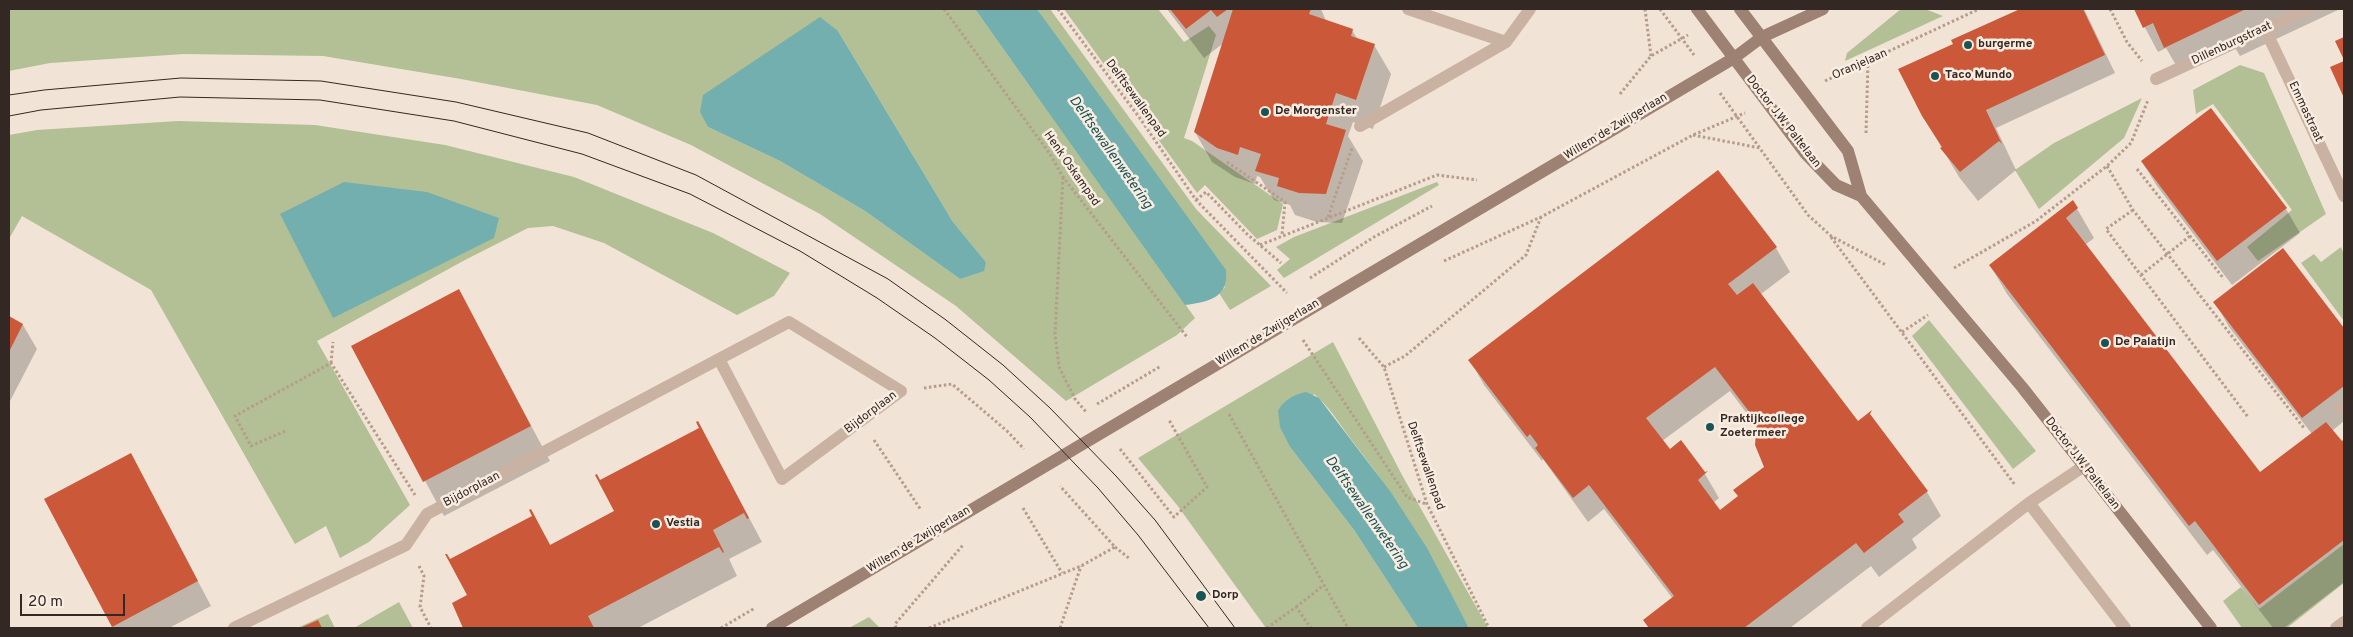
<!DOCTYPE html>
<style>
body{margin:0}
#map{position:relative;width:2353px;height:637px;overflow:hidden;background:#f1e3d5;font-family:Overpass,sans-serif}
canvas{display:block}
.frame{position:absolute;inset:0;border:10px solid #332824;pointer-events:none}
.scale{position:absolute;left:20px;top:594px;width:105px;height:22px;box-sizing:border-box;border:2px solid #332824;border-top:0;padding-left:6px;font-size:15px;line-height:18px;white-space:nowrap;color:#332824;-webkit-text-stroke:4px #f9ede1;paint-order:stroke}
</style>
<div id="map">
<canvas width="2353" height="637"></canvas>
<div class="frame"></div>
<div class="scale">20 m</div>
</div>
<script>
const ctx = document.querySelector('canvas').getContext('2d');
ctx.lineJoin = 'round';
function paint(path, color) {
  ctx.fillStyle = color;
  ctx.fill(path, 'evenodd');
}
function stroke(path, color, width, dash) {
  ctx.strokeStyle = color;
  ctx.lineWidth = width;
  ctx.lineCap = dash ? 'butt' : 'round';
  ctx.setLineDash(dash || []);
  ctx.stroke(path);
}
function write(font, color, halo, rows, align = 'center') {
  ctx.font = font + ' Overpass,sans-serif';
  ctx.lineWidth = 5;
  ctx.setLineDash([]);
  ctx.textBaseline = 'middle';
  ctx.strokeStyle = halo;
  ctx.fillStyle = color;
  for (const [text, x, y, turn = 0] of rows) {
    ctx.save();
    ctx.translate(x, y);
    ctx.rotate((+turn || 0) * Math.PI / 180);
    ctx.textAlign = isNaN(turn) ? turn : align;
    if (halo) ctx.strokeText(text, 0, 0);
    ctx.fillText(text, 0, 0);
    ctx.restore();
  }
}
const green = new Path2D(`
 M9,9H975L1195,318L1177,335L1066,401L956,306L820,214L691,145L597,105L461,79L323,56L184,54L50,63L9,71ZM838,31L953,222L986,262L960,279L865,211L780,161L708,127Z
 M1037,9H1050L1196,209L1271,286L1230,310L1219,293L1225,287Z
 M1064,9H1158L1184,42L1209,26L1216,35L1184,138L1192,141L1283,204L1277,230L1257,239L1205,185L1197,193Z
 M1901,9H1925L1943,16L1845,61L1847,53Z
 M2240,65L2264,73L2326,214L2258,261L2247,247L2292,210L2213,104L2196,114L2193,90Z
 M2142,98L2124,138L2039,209L2015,170L2054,143Z
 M178,121L315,125L445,145L574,177L713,233L790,273L774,296L737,315L604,243L553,226L528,228L465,260L317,341L410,505L369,542L340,558L326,526L295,544L151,290L22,216L9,239V135L37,130Z
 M1437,182L1439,185L1284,278L1277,270L1290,259L1276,247L1294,237Z
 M2341,247L2344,254V321L2301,263L2314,254L2321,262Z
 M1929,320L2036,451L2013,469L1912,336Z
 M1333,342L1402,475L1488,628H1469C1434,562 1397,497 1350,438C1339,423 1328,405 1314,394L1290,447L1354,530L1418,628H1266L1177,505L1138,458Z
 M2344,544V583L2287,628H2242L2223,601L2241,587L2259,609Z
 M399,602L413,628H354Z
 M328,614L335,628H297Z
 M869,617L880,628H849Z`);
const water = new Path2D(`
 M975,9H1037L1226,270C1229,298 1208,302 1185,305Z
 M820,17L838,31L953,222L986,262L984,271L960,279L865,211L780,161L708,127L700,112L703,95Z
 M344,182L427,192L499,218L494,238L333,318L280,214Z
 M1306,392L1319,398L1390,491L1427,548L1469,628H1418L1354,530L1290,447L1280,427L1278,411C1283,400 1295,394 1306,392Z`);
const shadow = new Path2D(`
 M1167,9H1321L1326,21L1352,30L1358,40L1374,45L1391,74L1373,129L1353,122L1348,136L1363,161L1342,223L1317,222L1295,215L1290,205L1274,200L1260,177L1257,176L1255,184L1235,177L1212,162L1195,132L1225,42L1204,58Z
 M2022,9H2084L2115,73L1996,128L2016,170L1978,201L1959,177L1923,116L1956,52L1953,41Z
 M2135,9H2340L2240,56L2234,46L2180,72L2166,48L2158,52Z
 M2142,162L2286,209L2300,233L2232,285L2157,186Z
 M1718,172L1776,248L1790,272L1761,294L1858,422L1868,415L1927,492L1941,516L1912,539L1917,548L1879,577L1871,566L1790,628H1649L1644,621L1673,599L1604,509L1588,522L1543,459L1542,461L1484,385L1470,360ZM1730,391L1757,427L1766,467L1739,497L1720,511L1713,503L1719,498L1705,474L1681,442L1669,450L1662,441Z
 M2073,202L2094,238L2085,245L2260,473L2312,434L2229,327L2215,302L2283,250L2344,330V421L2332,431L2342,443L2344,441V582L2284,628H2273L2213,550L2207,555L2007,294L1990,265Z
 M459,291L550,461L444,516L353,347Z
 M9,318L23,325L37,349L9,403Z
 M717,458L762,542L729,559L737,576L638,628H466L453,604L468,596L534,517L551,546Z
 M144,479L211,606L169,628H114L46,499Z`);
const building = new Path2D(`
 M1170,9H1228L1217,17L1211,10L1186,29Z
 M1233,9H1311L1309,14L1353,29L1351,36L1375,44L1356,100L1336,93L1326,124L1346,130L1326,194L1299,193L1277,186L1279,178L1255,171L1261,154L1240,147L1238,155L1217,148L1194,132Z
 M2020,9H2083L2105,55L1986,110L2002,144L1999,141L1960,172L1940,148L1942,147L1922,116L1898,69L1953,44L1951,40Z
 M2134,9H2246L2164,48L2153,23L2143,28Z
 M2344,37V60L2335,41Z
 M2344,61V98L2330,67Z
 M2211,108L2287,208L2217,261L2141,161Z
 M1718,170L1777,247L1728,284L1737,295L1753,283L1858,421L1872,410L1870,414L1928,491L1898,514L1904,522L1864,553L1856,543L1744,628H1649L1643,620L1674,596L1589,485L1573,498L1535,448L1538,445L1530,434L1527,437L1468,360ZM1715,367L1757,422L1755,445L1764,467L1733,490L1738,496L1720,510L1698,480L1708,471L1705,472L1681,440L1670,449L1646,418Z
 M2073,200L2078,208L2066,218L2260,472L2326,422L2342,441L2344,439V540L2259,605L2195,521L2189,526L1989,265Z
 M2283,248L2344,328V386L2302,418L2213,302Z
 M459,289L531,426L423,482L351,346Z
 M9,316L23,324L9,352Z
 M698,421L749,518L747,519L744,513L713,530L724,552L723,553L719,547L588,616L594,628H463L452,603L467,595L445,554H447L450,559L532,516L529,510L531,509L550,545L614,511L595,475L597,474L600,480L699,428L696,422Z
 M131,453L198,581L112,627L44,499Z
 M318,620L322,628H300Z`);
const path = new Path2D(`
 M944,9L1050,154L1063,177L1187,337
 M1058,9L1139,117L1196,200L1287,293
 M1645,9L1651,56
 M1660,9L1694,55
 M2110,9L2127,42L2142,61
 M1825,81L1979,9
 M1720,93L1808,215L1831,236L1886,265
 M1620,94L1651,56L1688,35
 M1866,133L1868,62
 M1693,135L1760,148
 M1227,162L1285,202L1282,235
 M2107,166L2133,210L2304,428
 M2137,169L2224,279
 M1063,177L1055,334L1059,367L1075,399L1087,413
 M1196,200L1206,192L1247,234L1281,263
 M2133,210L2106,229L2248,417
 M1328,217L1352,148
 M1831,237L2015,485
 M1260,245L1437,175L1477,180
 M1444,261L1541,217L1693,135L1745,113
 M1954,268L2036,221L2107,166L2131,143L2148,100
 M2141,275L2190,236
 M1310,278L1374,237L1432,206
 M1902,332L1928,315
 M1359,338L1384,367L1427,504L1489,628
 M1303,340L1407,497L1426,504
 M331,363L333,342
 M1384,367L1405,356L1526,255L1541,217
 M924,388L952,384L1007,431L1024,449
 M1097,404L1161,366
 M1229,414L1348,628
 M285,431L251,446L235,416L331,363L415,495
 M874,440L921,510
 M1120,449L1174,517L1207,487L1169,420
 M1023,508L1062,573
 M1115,547L1130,559
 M419,566L424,576L420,607L431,628
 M1296,607L1324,585
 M721,628L755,608
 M896,628L895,624L963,545
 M929,628L1081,566L1115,547L1060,486
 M1060,628L1081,566
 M1267,628L1296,607L1311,628`);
const lane = new Path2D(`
 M1408,9L1506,42
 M1360,126L1506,42L1530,9
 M2340,409L2344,405
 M2084,466L2029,503L2125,628
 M1867,628L2029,503`);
const street = new Path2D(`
 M2265,29L2344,196
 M2156,79L2308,9
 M234,628L406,545L427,514L719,359L789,322L901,391L782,479L719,359
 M2336,628L2344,622`);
const secondary = new Path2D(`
 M1697,9L1805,153L1836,185L1861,196
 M1740,9L1848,151L1861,196L2022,387L2211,628
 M772,628L1734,58L1762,37L1823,9`);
const tram = new Path2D(`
 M9,95L44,90L181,78L321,81L456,102L588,133L696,175L888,279L946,320L1003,365L1050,408L1116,476L1155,520L1235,628
 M9,116L41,110L180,97L320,100L454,121L582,154L690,194L800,251L877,298L935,338L989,380L1030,417L1098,488L1138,535L1209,628`);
const markers = [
 [1968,45,5,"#195356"],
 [1935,76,5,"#195356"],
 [1265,112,5,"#195356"],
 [2105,343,5,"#195356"],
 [1710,427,5,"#195356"],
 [656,524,5,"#195356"],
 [1201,596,6,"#195356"]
];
const streetNames = [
 ["Dillenburgstraat",2232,44,-25],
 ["Oranjelaan",1860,65,-24],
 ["Delftsewallenpad",1135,99,54],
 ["Emmastraat",2305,112,65],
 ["Doctor J.W. Paltelaan",1783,122,52],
 ["Willem de Zwijgerlaan",1616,127,-31],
 ["Henk Oskampad",1071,169,55],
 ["Willem de Zwijgerlaan",1268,333,-31],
 ["Bijdorplaan",871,413,-37],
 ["Doctor J.W. Paltelaan",2082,464,52],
 ["Delftsewallenpad",1425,466,71],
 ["Bijdorplaan",472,490,-28],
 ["Willem de Zwijgerlaan",919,540,-31]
];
const poiNames = [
 ["burgerme",1978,45],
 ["Taco Mundo",1945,76],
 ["De Morgenster",1275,112],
 ["De Palatijn",2115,343],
 ["Praktijkcollege",1720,420],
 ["Zoetermeer",1720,434],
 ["Vestia",666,524],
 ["Dorp",1212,596]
];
const waterNames = [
 ["Delftsewallenwetering",1110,153,55],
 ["Delftsewallenwetering",1366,513,55]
];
paint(green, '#b3c095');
paint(water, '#73afaf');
paint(shadow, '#0003');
paint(building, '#cb5839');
stroke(path, '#b59c8b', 3, [2.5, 2.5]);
stroke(lane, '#c9b2a1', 12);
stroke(street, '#c9b2a1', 12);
stroke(secondary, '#9d8172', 12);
stroke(tram, '#332824', 1);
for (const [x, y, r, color] of markers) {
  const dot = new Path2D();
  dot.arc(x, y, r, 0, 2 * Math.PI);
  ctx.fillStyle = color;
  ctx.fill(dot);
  stroke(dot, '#f9ede1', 2);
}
write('12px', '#332824', '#f9ede1', streetNames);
write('bold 12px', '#332824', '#f9ede1', poiNames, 'left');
write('italic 14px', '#195356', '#f9ede1', waterNames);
</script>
